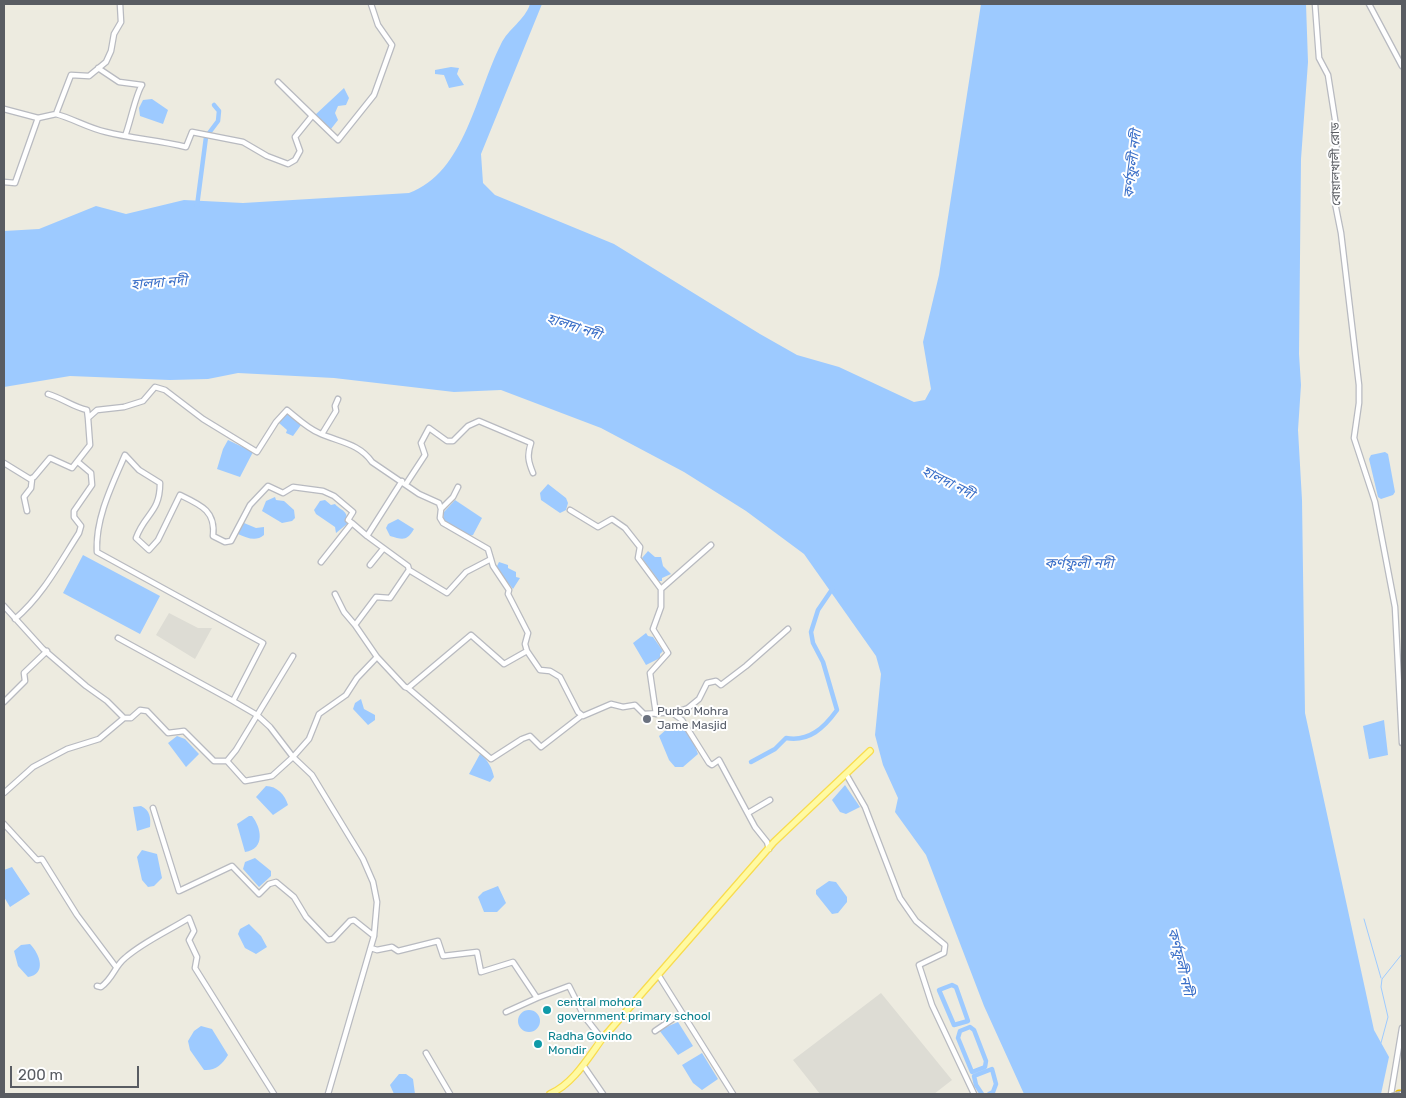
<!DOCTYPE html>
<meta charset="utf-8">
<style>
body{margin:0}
#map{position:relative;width:1406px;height:1098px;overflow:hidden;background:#edebe0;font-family:Rubik,sans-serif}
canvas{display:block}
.frame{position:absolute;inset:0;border:5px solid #595c62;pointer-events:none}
.scale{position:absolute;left:10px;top:1066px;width:129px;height:22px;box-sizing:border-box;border:2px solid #595c62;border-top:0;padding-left:6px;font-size:15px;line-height:18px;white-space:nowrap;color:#595c62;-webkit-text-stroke:4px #fff;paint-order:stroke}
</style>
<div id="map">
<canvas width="1406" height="1098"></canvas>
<div class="frame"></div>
<div class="scale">200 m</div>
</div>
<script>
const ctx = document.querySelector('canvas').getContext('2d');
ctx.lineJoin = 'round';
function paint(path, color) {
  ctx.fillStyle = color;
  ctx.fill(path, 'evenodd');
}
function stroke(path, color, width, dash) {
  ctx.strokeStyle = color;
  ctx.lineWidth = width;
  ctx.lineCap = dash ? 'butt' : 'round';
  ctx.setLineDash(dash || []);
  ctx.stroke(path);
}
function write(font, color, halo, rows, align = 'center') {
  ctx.font = font + ' Rubik,"Noto Sans Bengali",sans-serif';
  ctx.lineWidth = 4;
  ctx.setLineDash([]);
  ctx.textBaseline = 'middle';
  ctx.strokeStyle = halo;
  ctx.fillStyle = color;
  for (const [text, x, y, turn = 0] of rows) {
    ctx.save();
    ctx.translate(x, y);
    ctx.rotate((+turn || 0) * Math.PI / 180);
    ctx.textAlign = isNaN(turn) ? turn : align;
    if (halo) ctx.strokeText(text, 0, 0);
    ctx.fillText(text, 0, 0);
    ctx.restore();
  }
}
const industrial = new Path2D(`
 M169,613L198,628H212L195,659L156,635Z
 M881,993L952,1080L934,1094H820L793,1060Z`);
const water = new Path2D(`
 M530,4H542L481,154L483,183L495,195L614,244L760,334L797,355L839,367L914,402L925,400L931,389L923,342L939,275L981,4H1306L1308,62L1301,159L1299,354L1301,385L1298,430L1302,500L1305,713L1374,1030L1389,1057L1381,1094H1024L984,1006L926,855L895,812L898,798L883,765L875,735L881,674L876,656L804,554L746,511L684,472L601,428L501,390L454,392L334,378L238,373L208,379L170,380L70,376L4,387V231L39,229L96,206L126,214L184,200L243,203L409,193C465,173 476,93 501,44C508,29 525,20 530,4Z
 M451,67L459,68L457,74L464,85L449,88L444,75L435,74V70Z
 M344,88L349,98L346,105L338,106L335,113L338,120L331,129L315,115Z
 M152,99L168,110L163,124L140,116L139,108L143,100Z
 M287,413L301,425L293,436L286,433L287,430L279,423Z
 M228,440L253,452L240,477L217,469L223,449Z
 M1385,452L1388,454L1395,492L1393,495L1381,499L1378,497L1369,459L1371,455Z
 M548,484L566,498L568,503L566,510L560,513L541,500L540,493Z
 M275,497L276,500L284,501L294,510L295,518L292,521L282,523L262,511L266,501Z
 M325,500L331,505L335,504C342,512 348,509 347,524L336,533L335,527L316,514L314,510L320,501Z
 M455,500L482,518L473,535L470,536L443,521L444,512Z
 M398,519L414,529C407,541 403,540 390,536L386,528L388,524Z
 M244,523L256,528L264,527V535C256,542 247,538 238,534Z
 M648,551L655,557H661L663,566L671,574L662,578V581H659L642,558Z
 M83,555L160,596L140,634L63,593Z
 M499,562L508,565V568L516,572V577L520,578L513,589L496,568Z
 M646,633L648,636L653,637L663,651L660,654V658L646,665L633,643Z
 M361,699L364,709L375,715V720L368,725L353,709L355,703Z
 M1384,720L1388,755L1369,759L1363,726Z
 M676,724C688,729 694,742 698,754L683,767H675L669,760L659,736L668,728Z
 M177,736L185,739L199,754L186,767L168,743Z
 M480,754C488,760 492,768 494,777L490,782L469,774Z
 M845,785L860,807L846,814L840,812L832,800Z
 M266,786C277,786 285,795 288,805L273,815L256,797Z
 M141,806C150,810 151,818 150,827L137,831L133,807Z
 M249,816H252C261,827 266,849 245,852L237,824Z
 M142,850L157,854L162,878L154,886L148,887L142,880L137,857Z
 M255,858L271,871V876L259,887L243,869L245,862Z
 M12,867L30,894L10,907L4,897V870Z
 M829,881L836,882L847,897V902L838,913L832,914L816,894V890Z
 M498,886L506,903L497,912H484L478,897L483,892Z
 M249,924L261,936L267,947L256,954L245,948L238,934L240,929Z
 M30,944C40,954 47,974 28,977L18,966L14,951L21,945Z
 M518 1021a11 11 0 1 1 22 0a11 11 0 1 1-22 0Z
 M678,1022L693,1046L678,1055L659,1030Z
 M201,1026L212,1029L228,1055C222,1065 215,1071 204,1070L190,1050L188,1041L194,1031Z
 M702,1053L718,1079L702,1090L693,1083L682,1065Z
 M399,1074H406L413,1079L415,1094H394L390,1085Z`);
const stream = new Path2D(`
 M1364,919L1381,978
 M1381,1043L1388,1017L1381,987L1382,979L1402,954`);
const canal = new Path2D(`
 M197,206L206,137L218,121L219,111L214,105
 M751,762L775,749L786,738C809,742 824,728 837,710L823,662L813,643L811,632L818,610L833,588
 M952,985L956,987L968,1021L954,1025L939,990Z
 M970,1027L974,1030L986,1061L985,1067L972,1072L958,1038L960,1031Z
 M982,1094L976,1085L974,1076L992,1069L996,1084L993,1092L989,1094`);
const minor = new Path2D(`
 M1315,4L1319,58L1328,75L1337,132L1334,198L1341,233L1359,385V403L1354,438L1375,502L1395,607L1402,743
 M1369,4L1402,66
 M98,68L119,82L142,85C136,93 130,124 125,136
 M4,109L38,118
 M56,114C74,119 88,128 106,132C133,139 160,140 186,147L192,132L243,142L267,156L288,164L295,160L300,151L295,137L312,116
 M312,116L278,82L338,140L374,95L392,45L378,25L371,4
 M4,182L15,183L38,118L56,114L71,75L89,76L106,62L111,51L114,34L121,22L120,4
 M48,394C62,398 73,407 87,410L88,418
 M322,434L336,411L335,406L338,399
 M4,463L30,479L34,477L50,458L72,468L90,445L88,418L97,410L124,407L143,401L155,387L165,390L203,419L257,452L276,422L287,410C297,418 307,428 319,433C338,442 359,443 372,462L419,494L439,503L441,509L440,518L443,523L488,549L493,566L509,590L508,594L528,633L525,644L527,651
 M402,481L367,536L408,566L409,570L390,598L376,597L355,625L377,657L405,687L408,688L471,635L504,664L527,651L540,670L550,671L560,677L578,712L583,716L611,704L623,707L635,705L644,714L677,712L688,708L699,699L707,683L716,681L721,685L746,666L788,629
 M406,484L425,455L421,443L429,428L447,441H453L468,426L479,421L531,443C527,455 528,461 533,473
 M441,509L453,497L458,487
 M570,510L598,527L612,519L625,528L640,547L638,558L661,589V607L653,629L668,653L650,673L656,714
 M27,511L24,497L31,488L32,479
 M321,562L352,523L367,536
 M370,565L383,549
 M409,570L447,593L466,572L491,559
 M661,589L711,545
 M335,594L344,612L355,625
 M4,606L43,649L86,686L107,701L124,718H131L140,710L147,711L168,733L184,731L214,761H227L245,781L272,776L293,757L309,739L319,714L346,695L357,678L377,657
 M15,619C43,595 59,564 79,533L81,526L74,517V511L92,485L91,473L78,462
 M118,638L233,701
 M408,688L491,759L522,739L530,736L541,747L581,716
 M4,702L25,681L24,673L47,651
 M671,712L682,720L709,763L712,765L719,760L755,827L767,842L769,849
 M227,761L236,750L293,656
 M846,774L865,807L900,898L916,921L945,945L944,953L919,965L932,1005L974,1094
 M4,793L33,767L67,749L99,739L124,718
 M153,808L179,891L232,866L259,894L269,884L276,882L294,897L306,917L328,940L333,939L350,921L354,920L374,936
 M748,813L770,800
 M4,824L37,860L42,859L77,915L116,967
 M371,948L377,950L392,947L398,951L438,941L443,956L477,952L481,972L513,962L537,998L506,1012
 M659,976L733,1094
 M97,986L101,987C114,977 114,967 125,958C143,942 168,931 189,918L194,931L189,940L197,957L195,968L274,1094
 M537,998L569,986L584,1016L602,1039
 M655,1031L680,1014
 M426,1053L450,1094
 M583,1065L603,1094
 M328,1094L374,936L377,902L373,882L363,859L312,775L293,757L270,727L257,715L233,701L263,643L97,552C95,519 112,485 125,455L139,470L160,483C160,513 145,513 136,538L149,550L158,540L180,495C201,505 216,511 213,536L225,542L231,541L250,505L268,486L283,493L293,487L323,491L334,496L353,512L348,520L352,523
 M1391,1094L1402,1028`);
const major = new Path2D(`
 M550,1094C573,1084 588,1058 602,1039L774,842L870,751`);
const highway = new Path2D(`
 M1399,1094H1402`);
const rail = new Path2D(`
 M1392,1094L1402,1092`);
const markers = [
 [647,719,5,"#6b7280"],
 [547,1010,5,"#0f9aa8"],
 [538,1044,5,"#0f9aa8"]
];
const streetNames = [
 ["বোয়ালখালী রোড",1336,164,-91]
];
const worshipNames = [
 ["Purbo Mohra",657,712],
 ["Jame Masjid",657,726]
];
const cultureNames = [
 ["central mohora",557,1003],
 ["government primary school",557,1017],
 ["Radha Govindo",548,1037],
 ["Mondir",548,1051]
];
const waterNames = [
 ["কর্ণফুলী নদী",1133,164,-83],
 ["হালদা নদী",159,283,-4],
 ["হালদা নদী",574,327,18],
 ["হালদা নদী",948,483,27],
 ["কর্ণফুলী নদী",1079,564],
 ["কর্ণফুলী নদী",1180,962,76]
];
paint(industrial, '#dddcd4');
paint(water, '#9dcaff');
stroke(stream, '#9dcaff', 1);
stroke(canal, '#9dcaff', 4.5);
stroke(minor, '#b8bac0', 7);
stroke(major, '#f9dc4d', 8);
stroke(highway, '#ecbd00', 9);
stroke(minor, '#fff', 4.5);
stroke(major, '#fffaa2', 5.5);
stroke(highway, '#ffee84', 6);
stroke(rail, '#b4b5b5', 3);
stroke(rail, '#fff', 1, [4]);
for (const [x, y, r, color] of markers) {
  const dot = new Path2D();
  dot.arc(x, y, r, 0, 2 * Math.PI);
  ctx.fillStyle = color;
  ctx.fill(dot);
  stroke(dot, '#fff', 2);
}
write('12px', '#595c62', '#fff', streetNames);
write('12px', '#5b616d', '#fff', worshipNames, 'left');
write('12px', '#0d838f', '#fff', cultureNames, 'left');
write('italic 14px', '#3a6fc8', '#fff', waterNames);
</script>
